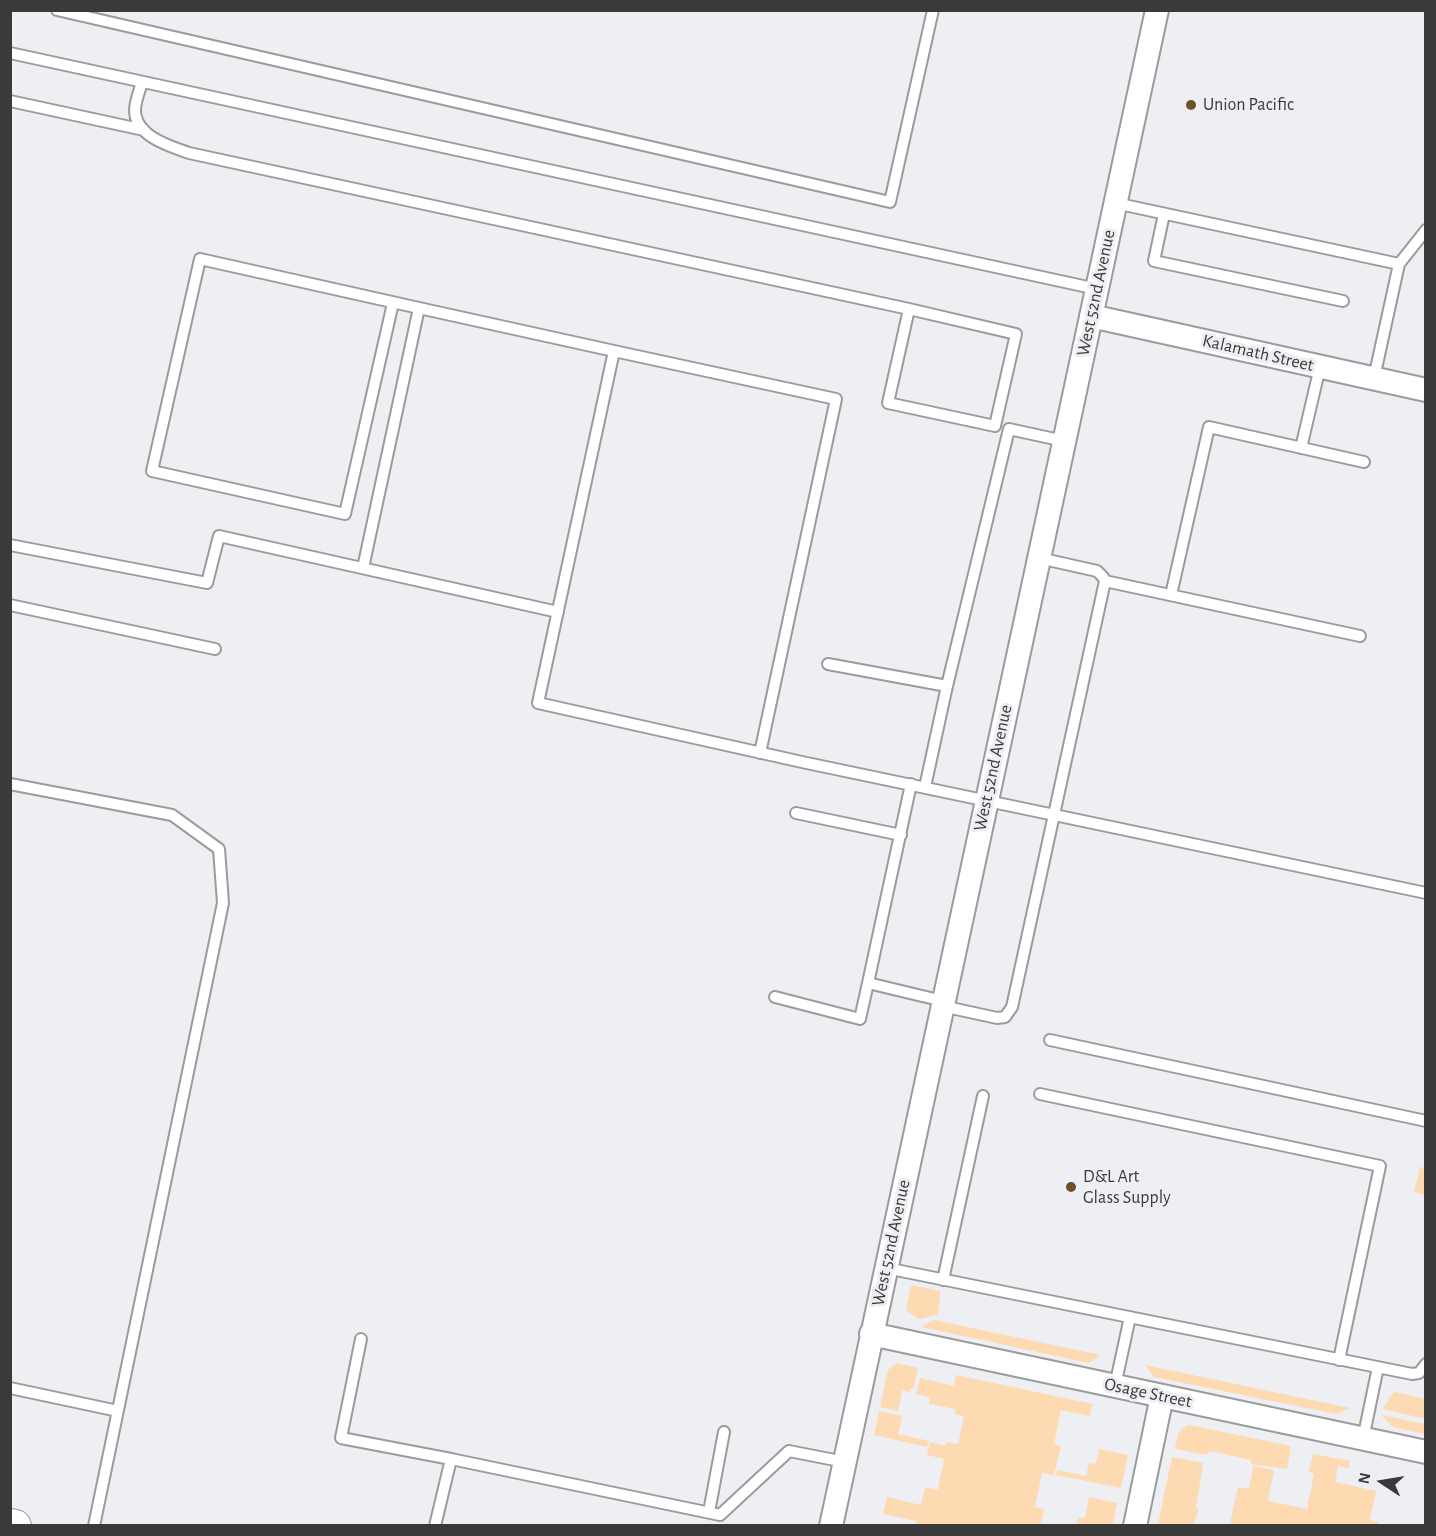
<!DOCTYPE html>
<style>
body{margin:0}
#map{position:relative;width:1436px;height:1536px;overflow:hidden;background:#eeeff2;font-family:"Alegreya Sans",sans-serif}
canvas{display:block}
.frame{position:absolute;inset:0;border:12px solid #3a3a3b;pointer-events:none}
.north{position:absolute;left:1352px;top:1452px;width:60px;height:60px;-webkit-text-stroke:4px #eeeff2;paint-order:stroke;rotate:282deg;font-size:16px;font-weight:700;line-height:24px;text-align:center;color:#3a3a3b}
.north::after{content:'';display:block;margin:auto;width:21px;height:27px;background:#3a3a3b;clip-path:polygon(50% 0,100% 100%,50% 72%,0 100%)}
</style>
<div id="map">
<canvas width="1436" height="1536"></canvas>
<div class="frame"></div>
<div class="north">N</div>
</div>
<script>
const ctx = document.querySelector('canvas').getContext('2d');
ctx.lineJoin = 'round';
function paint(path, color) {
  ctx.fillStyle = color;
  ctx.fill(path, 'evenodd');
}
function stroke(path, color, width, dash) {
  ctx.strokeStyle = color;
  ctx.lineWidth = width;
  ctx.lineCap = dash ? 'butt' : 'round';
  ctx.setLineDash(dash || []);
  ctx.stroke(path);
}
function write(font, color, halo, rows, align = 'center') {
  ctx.font = font + ' "Alegreya Sans",sans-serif';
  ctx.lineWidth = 6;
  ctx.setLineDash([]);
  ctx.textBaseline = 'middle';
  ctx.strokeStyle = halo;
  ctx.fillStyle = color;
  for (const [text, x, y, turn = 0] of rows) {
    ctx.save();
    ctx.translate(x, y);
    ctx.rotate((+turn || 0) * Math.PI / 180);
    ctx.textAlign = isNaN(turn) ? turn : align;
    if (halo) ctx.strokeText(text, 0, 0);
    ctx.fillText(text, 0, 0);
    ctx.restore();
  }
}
const green = new Path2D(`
 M1420,1167L1425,1168V1195L1414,1192Z
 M911,1285L940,1291L938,1315L918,1319L906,1310Z
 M934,1320L1101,1355L1089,1363L921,1327Z
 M897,1363L918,1368L914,1388H911L910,1392L902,1390L898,1411L880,1407L888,1370Z
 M1145,1365L1350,1408L1336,1414L1154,1377Z
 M956,1375L1093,1404L1090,1416L1061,1410L1054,1444L1061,1446L1054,1475L1042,1473L1035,1507L1044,1509L1041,1525H916V1521L883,1514L887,1497L921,1505L925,1487L938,1490L944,1459L927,1455L930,1442L945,1446L947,1442L958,1444L964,1416L955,1414V1409L929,1404L930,1397L916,1394L920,1378L954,1386Z
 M1395,1392L1425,1399V1419L1383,1409L1391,1395Z
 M879,1411L902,1416L898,1434L929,1441L927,1447L874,1435Z
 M1381,1415L1425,1424V1434L1393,1427Z
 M1189,1425L1291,1446L1287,1469L1251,1464V1460L1209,1451L1207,1455L1175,1449C1177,1438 1177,1429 1189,1425Z
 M1099,1449L1128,1455L1121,1488L1056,1475L1057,1470L1086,1476L1089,1463L1096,1464Z
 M1313,1454L1350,1461L1349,1468L1338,1466L1335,1482L1376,1491L1370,1520L1378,1522V1525L1240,1526L1230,1523L1238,1487L1249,1489L1253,1466L1274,1470L1268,1501L1307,1509L1314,1474L1309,1472Z
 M1172,1457L1203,1463L1196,1508L1199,1509L1193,1525H1158Z
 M1089,1497L1117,1503L1113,1525H1076L1078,1517L1085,1518Z`);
const lane = new Path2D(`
 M57,10L890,202L933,10
 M10,53L1097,289
 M142,82C140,90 135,101 135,110C135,136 169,146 189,153L909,309L1016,334L995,426L888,403L909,309
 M10,101L144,130
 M1115,203L1399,264
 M1164,214L1154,261L1343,301
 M393,303L345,514L152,471L200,259L419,308
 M1374,378L1399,264L1426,230
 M1301,448L1320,367
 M10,545L207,583L219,536L558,612
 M363,568L419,308L614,351
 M1105,581L1360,636
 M1171,595L1209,427L1364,462
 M10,605L215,649
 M828,664L947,686L925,787
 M947,686L1009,429L1064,441
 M760,753L836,399L614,351L538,703L802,762L1426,893
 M10,784L172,815L219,849L223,903L94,1526
 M911,784L868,983L943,1001
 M796,813L901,835
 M775,997L860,1019L868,983
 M942,1006L997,1018L1005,1017L1012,1007L1105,581L1103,577L1097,571L1039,558
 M1050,1040L1426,1121
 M1040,1094L1380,1166L1339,1360
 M886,1268L1412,1374L1419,1373L1426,1364
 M943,1280L983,1096
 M361,1339L341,1438L451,1459
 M1115,1386L1130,1317
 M10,1388L118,1411
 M1363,1439L1378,1367
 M709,1512L724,1432
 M435,1526L451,1459L720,1515L789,1451L845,1462`);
const street = new Path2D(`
 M1091,316L1426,390
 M871,1334L1426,1452
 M831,1526L1157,10
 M1135,1526L1162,1396`);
const secondary = new Path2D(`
 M10,1525L15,1526`);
const markers = [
 [1191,105,6,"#705026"],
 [1071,1187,6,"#705026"]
];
const poiNames = [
 ["Union Pacific",1203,105],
 ["D&L Art",1083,1177],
 ["Glass Supply",1083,1198]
];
const streetNames = [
 ["West 52nd Avenue",1096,293,-78],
 ["Kalamath Street",1258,353,13],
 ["West 52nd Avenue",993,768,-78],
 ["West 52nd Avenue",891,1243,-78],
 ["Osage Street",1148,1393,12]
];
paint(green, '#fddab2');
stroke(lane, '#9b9b9e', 14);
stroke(street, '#9b9b9e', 26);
stroke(secondary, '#9b9b9e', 34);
stroke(lane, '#fff', 10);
stroke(street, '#fff', 22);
stroke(secondary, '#fff', 32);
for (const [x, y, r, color] of markers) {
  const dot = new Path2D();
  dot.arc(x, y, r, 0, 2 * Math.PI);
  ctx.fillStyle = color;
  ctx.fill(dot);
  stroke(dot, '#eeeff2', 2);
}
write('18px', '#3a3a3b', '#eeeff2', poiNames, 'left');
write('18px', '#3a3a3b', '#eeeff2', streetNames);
</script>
